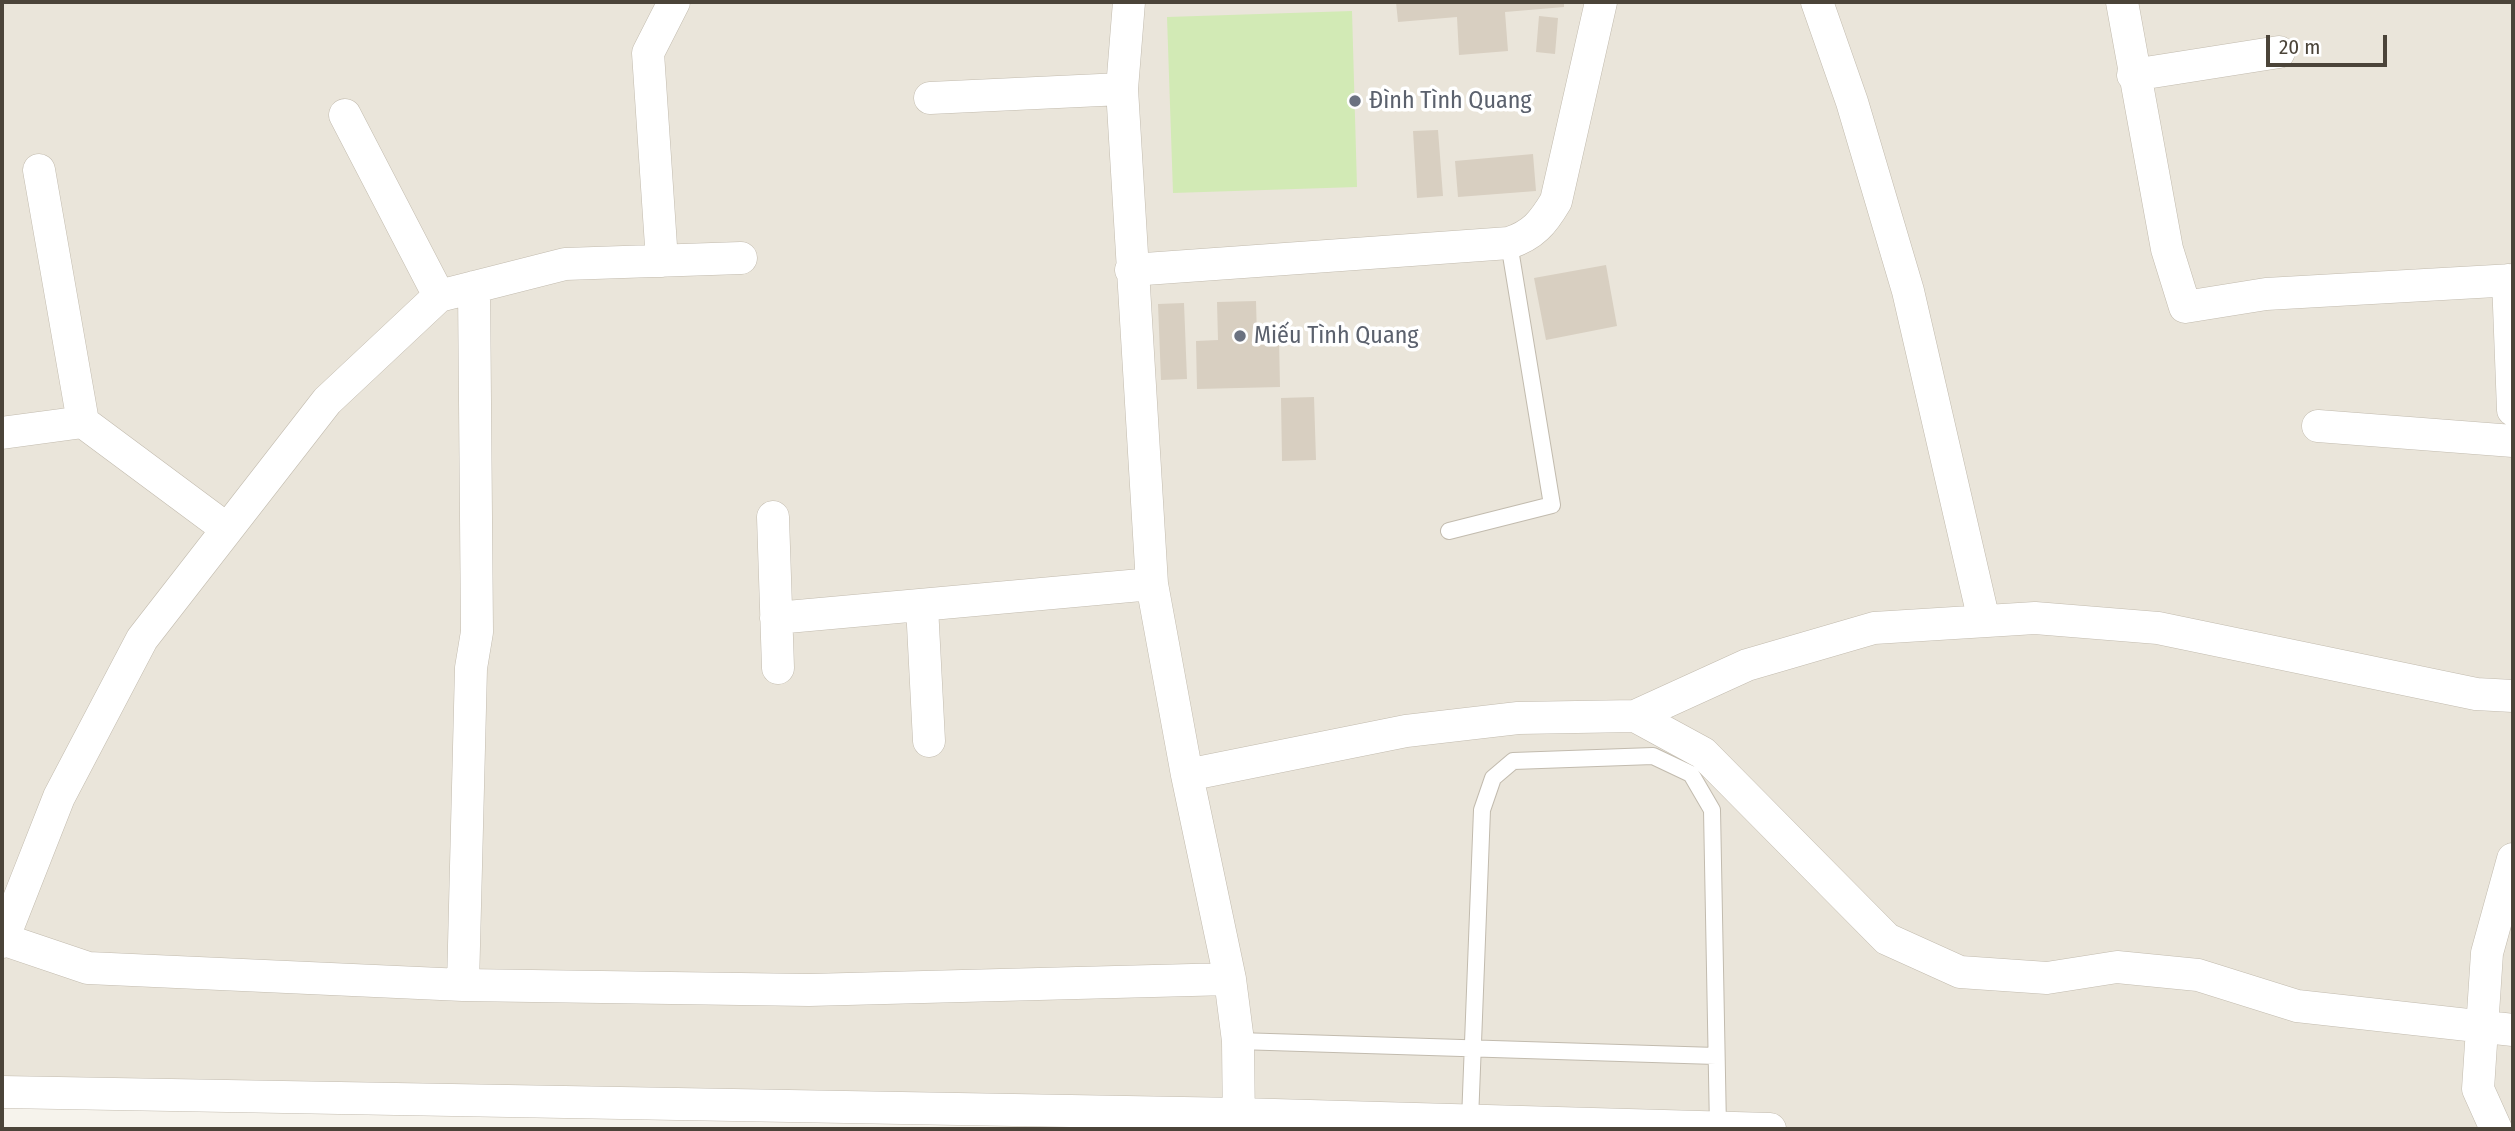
<!DOCTYPE html>
<meta charset="utf-8">
<style>
body{margin:0}
#map{position:relative;width:2515px;height:1131px;overflow:hidden;background:#f6f3ec;font-family:"Fira Sans Condensed",sans-serif}
canvas{display:block}
.frame{position:absolute;inset:0;border:4px solid #4b4439;pointer-events:none}
.scale{position:absolute;left:2266px;top:35px;width:121px;height:32px;box-sizing:border-box;border:4px solid #4b4439;border-top:0;padding-left:9px;font-size:21px;line-height:24px;white-space:nowrap;color:#4b4439;-webkit-text-stroke:5px #fff;paint-order:stroke}
</style>
<div id="map">
<canvas width="2515" height="1131"></canvas>
<div class="frame"></div>
<div class="scale">20 m</div>
</div>
<script>
const ctx = document.querySelector('canvas').getContext('2d');
ctx.lineJoin = 'round';
function paint(path, color) {
  ctx.fillStyle = color;
  ctx.fill(path, 'evenodd');
}
function stroke(path, color, width, dash) {
  ctx.strokeStyle = color;
  ctx.lineWidth = width;
  ctx.lineCap = dash ? 'butt' : 'round';
  ctx.setLineDash(dash || []);
  ctx.stroke(path);
}
function write(font, color, halo, rows, align = 'center') {
  ctx.font = font + ' "Fira Sans Condensed",sans-serif';
  ctx.lineWidth = 7;
  ctx.setLineDash([]);
  ctx.textBaseline = 'middle';
  ctx.strokeStyle = halo;
  ctx.fillStyle = color;
  for (const [text, x, y, turn = 0] of rows) {
    ctx.save();
    ctx.translate(x, y);
    ctx.rotate((+turn || 0) * Math.PI / 180);
    ctx.textAlign = isNaN(turn) ? turn : align;
    if (halo) ctx.strokeText(text, 0, 0);
    ctx.fillText(text, 0, 0);
    ctx.restore();
  }
}
const residential = new Path2D(`
 M2,2H2513V1129H1668L2,1094Z`);
const green = new Path2D(`
 M1352,11L1357,187L1173,193L1167,17Z`);
const building = new Path2D(`
 M1396,2H1564V7L1505,12L1508,51L1459,55L1457,17L1398,22Z
 M1539,16L1558,18L1555,54L1536,52Z
 M1438,130L1443,196L1417,198L1413,131Z
 M1533,154L1536,191L1458,197L1455,161Z
 M1606,265L1617,326L1546,340L1534,278Z
 M1256,301L1257,338H1279L1280,387L1197,389L1196,341L1218,340L1217,302Z
 M1184,303L1187,379L1161,380L1158,304Z
 M1314,397L1316,460L1282,461L1281,398Z`);
const lane = new Path2D(`
 M1449,531L1552,505L1509,243
 M1238,1041L1716,1056
 M1470,1120L1482,810L1493,778L1513,761L1653,756L1691,774L1712,810L1718,1128`);
const street = new Path2D(`
 M1129,2L1122,89L1152,584L1187,775L1230,979L1238,1041L1239,1129
 M1817,2L1852,102L1908,291L1984,621
 M2122,2L2167,249L2185,307L2266,294L2513,280
 M2133,75L2279,52
 M930,98L1122,89
 M345,115L439,296
 M39,170L83,422
 M662,261L648,53L674,2
 M1131,270L1509,243C1533,235 1543,223 1556,201L1601,2
 M2508,280L2513,410
 M2318,426L2513,441
 M2,433L83,422L227,529
 M773,517L778,668
 M922,606L929,741
 M776,618L1152,584
 M1635,716L1747,665L1874,628L2035,618L2158,628L2476,694L2513,696
 M1187,775L1406,731L1518,718L1635,716L1703,753L1887,939L1960,972L2047,978L2117,967L2198,975L2297,1006L2513,1030
 M2,939L88,968L463,985L809,990L1230,979
 M2,942L59,797L142,639L327,401L439,296L565,264L741,258
 M463,985L471,668L477,632L474,287
 M2,1092L1239,1114L1770,1129
 M2496,1129L2478,1089L2487,953L2513,859`);
const markers = [
 [1355,101,7,"#6b7280"],
 [1240,336,7,"#6b7280"]
];
const worshipNames = [
 ["Đình Tình Quang",1369,101],
 ["Miếu Tình Quang",1254,336]
];
paint(residential, '#eae5da');
paint(green, '#d2eab5');
paint(building, '#d8cfc1');
stroke(lane, '#c2bbae', 18);
stroke(street, '#c2bbae', 33);
stroke(lane, '#fff', 16);
stroke(street, '#fff', 32);
for (const [x, y, r, color] of markers) {
  const dot = new Path2D();
  dot.arc(x, y, r, 0, 2 * Math.PI);
  ctx.fillStyle = color;
  ctx.fill(dot);
  stroke(dot, '#fff', 2.5);
}
write('24px', '#5b616d', '#fff', worshipNames, 'left');
</script>
